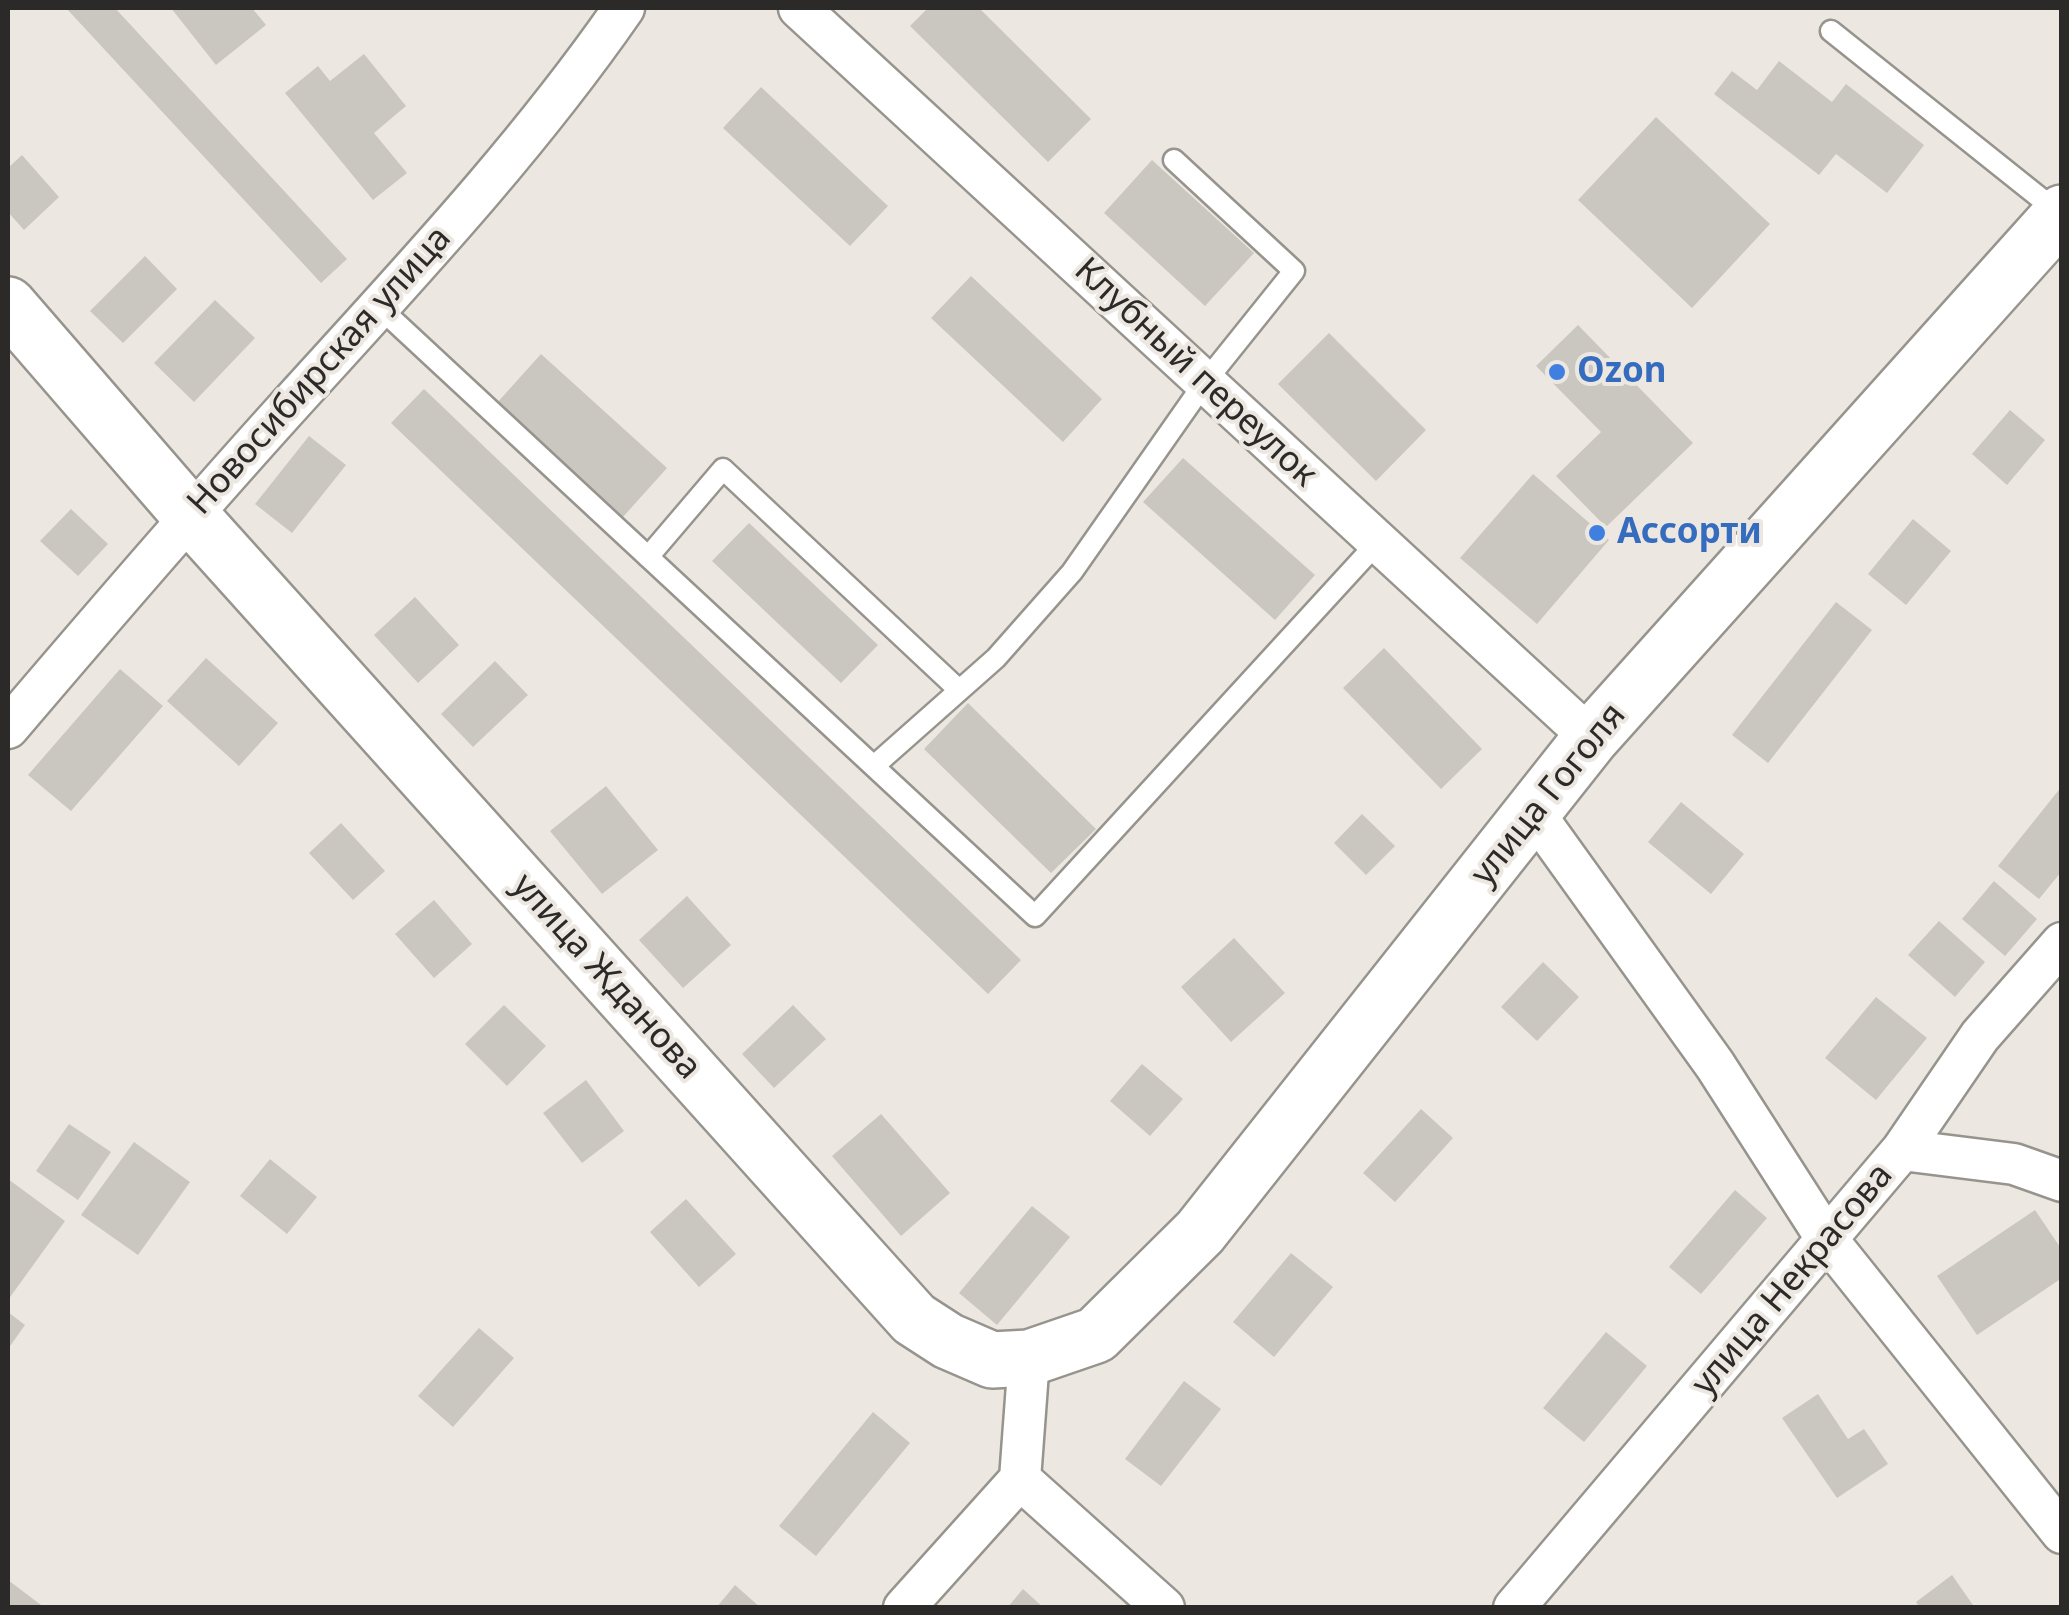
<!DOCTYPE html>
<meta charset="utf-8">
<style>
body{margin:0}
#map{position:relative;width:2069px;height:1615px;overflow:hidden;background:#ece8e1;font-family:"Noto Sans",sans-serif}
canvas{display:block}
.frame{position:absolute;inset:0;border:10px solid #2c2a28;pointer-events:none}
</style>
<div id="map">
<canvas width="2069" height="1615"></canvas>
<div class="frame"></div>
</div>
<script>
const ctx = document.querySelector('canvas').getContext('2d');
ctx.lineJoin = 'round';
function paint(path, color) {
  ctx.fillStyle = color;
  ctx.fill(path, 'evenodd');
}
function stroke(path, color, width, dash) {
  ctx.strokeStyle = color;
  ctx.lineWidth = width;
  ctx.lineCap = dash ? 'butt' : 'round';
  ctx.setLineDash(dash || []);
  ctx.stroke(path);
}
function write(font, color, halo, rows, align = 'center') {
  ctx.font = font + ' "Noto Sans",sans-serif';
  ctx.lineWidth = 8;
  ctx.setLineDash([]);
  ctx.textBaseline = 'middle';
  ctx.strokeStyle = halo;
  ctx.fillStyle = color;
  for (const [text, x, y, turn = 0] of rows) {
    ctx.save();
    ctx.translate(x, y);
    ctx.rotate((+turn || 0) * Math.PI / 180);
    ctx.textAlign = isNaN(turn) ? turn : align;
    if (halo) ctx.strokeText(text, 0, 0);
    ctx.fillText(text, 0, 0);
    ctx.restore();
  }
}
const building = new Path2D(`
 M66,8H115L347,259L321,283Z
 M171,8H252L266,25L216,65Z
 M928,8H979L1091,119L1048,162L910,26Z
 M364,54L406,106L374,133L407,173L373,200L285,93L318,66L330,81Z
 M1779,61L1832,102L1846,84L1924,145L1887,193L1836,154L1819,175L1714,94L1732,71L1757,90Z
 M761,87L888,206L850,246L723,128Z
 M1656,117L1770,224L1692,308L1578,200Z
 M22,155L59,197L24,230L8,212V168Z
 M1152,160L1254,253L1205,306L1104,213Z
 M145,256L177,289L123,343L90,311Z
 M971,276L1102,399L1063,442L931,318Z
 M215,300L255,338L194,402L154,363Z
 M1578,325L1693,443L1606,527L1556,476L1601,432L1536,366Z
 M1329,333L1426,430L1376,481L1278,384Z
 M541,354L667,468L622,518L496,404Z
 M424,389L1021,960L988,994L391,423Z
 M2010,410L2045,440L2007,485L1972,454Z
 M309,436L346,465L292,533L255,504Z
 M1183,458L1315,575L1275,620L1143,502Z
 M1533,474L1609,540L1537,624L1460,558Z
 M71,509L108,544L78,576L40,541Z
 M1913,519L1951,551L1906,605L1868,574Z
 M749,523L878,645L841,683L712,561Z
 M415,597L459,645L418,683L374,635Z
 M1836,602L1872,630L1768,763L1732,735Z
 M1384,648L1482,749L1441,789L1343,688Z
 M206,658L278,723L239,766L167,701Z
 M495,661L528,695L473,747L441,714Z
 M120,669L163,706L71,811L28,775Z
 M968,703L1096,829L1051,873L924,749Z
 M606,786L658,850L602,894L550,831Z
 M2062,786V871L2039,899L1998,866Z
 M1681,802L1744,854L1711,894L1648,842Z
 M1362,814L1395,846L1366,875L1334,843Z
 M341,823L385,871L353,900L309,853Z
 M1994,881L2037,919L2005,956L1962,919Z
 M687,896L731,945L683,988L639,940Z
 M434,900L472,944L434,978L395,934Z
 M1939,921L1985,962L1955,997L1908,955Z
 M1234,938L1285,993L1231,1042L1181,987Z
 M1543,962L1579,997L1537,1041L1501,1007Z
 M1876,997L1927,1038L1876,1100L1825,1058Z
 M504,1005L546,1046L507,1086L465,1044Z
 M793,1005L826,1039L774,1088L742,1054Z
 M1142,1064L1183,1099L1150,1136L1110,1101Z
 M586,1080L624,1131L582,1163L543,1113Z
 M1421,1109L1453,1138L1395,1202L1363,1173Z
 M881,1114L950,1193L901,1236L832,1156Z
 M69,1124L111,1152L78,1200L36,1171Z
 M134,1142L190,1182L138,1255L81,1215Z
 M270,1159L317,1197L287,1234L240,1196Z
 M8,1179L65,1221L8,1300Z
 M1735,1190L1767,1218L1701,1294L1669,1267Z
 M686,1199L736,1254L699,1287L650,1232Z
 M1032,1206L1070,1237L997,1325L959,1293Z
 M2035,1210L2062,1250V1278L1977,1335L1937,1276Z
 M1291,1253L1333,1287L1274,1357L1233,1322Z
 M8,1312L25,1325L8,1349Z
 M479,1328L514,1358L453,1427L418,1396Z
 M1606,1332L1647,1366L1584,1442L1543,1408Z
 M1184,1381L1221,1409L1161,1486L1125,1459Z
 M1818,1394L1848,1439L1864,1429L1888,1464L1837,1498L1782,1418Z
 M873,1412L910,1443L816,1556L779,1526Z
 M1952,1575L1975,1608H1920L1916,1602Z
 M8,1580L45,1608H8Z
 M735,1585L761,1608H716Z
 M1023,1589L1044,1608H1007Z`);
const service = new Path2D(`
 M1831,31L2059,213
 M379,307L1035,916L1378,542
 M648,557L723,469L959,690
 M874,766L996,658L1072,572L1205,382L1294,271L1174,160`);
const minor = new Path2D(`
 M799,8L1591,738
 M8,728C100,620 192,513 287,408C404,279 525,151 624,8
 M1534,813L1715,1065L1826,1238L2062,1533
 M1902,1150L2014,1164L2062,1181
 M1029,1358L1020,1479L1164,1608
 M904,1608L1020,1479
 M1514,1608L1902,1150L1980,1036L2062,943`);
const secondary = new Path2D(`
 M8,305L190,515L914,1319L948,1341L992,1360L1029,1358L1096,1335L1200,1232L1591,738L2062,213`);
const markers = [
 [1557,372,10,"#3f7fe0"],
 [1597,533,10,"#3f7fe0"]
];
const streetNames = [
 ["Новосибирская улица",320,371,-48],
 ["Клубный переулок",1195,373,43],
 ["улица Гоголя",1549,795,-51],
 ["улица Жданова",606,977,48],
 ["улица Некрасова",1793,1280,-50]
];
const shopNames = [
 ["Ozon",1577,372],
 ["Ассорти",1617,533]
];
paint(building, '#cac6c0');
stroke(service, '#97948e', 25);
stroke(minor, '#97948e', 45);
stroke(secondary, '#97948e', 60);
stroke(service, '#fff', 20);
stroke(minor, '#fff', 40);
stroke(secondary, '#fff', 55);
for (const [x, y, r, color] of markers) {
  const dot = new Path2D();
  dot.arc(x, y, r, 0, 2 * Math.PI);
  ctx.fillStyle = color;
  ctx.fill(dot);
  stroke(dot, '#ece8e1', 4);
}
write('35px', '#2c2a28', '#ece8e1', streetNames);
write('bold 35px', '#366cbe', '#ece8e1', shopNames, 'left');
</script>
